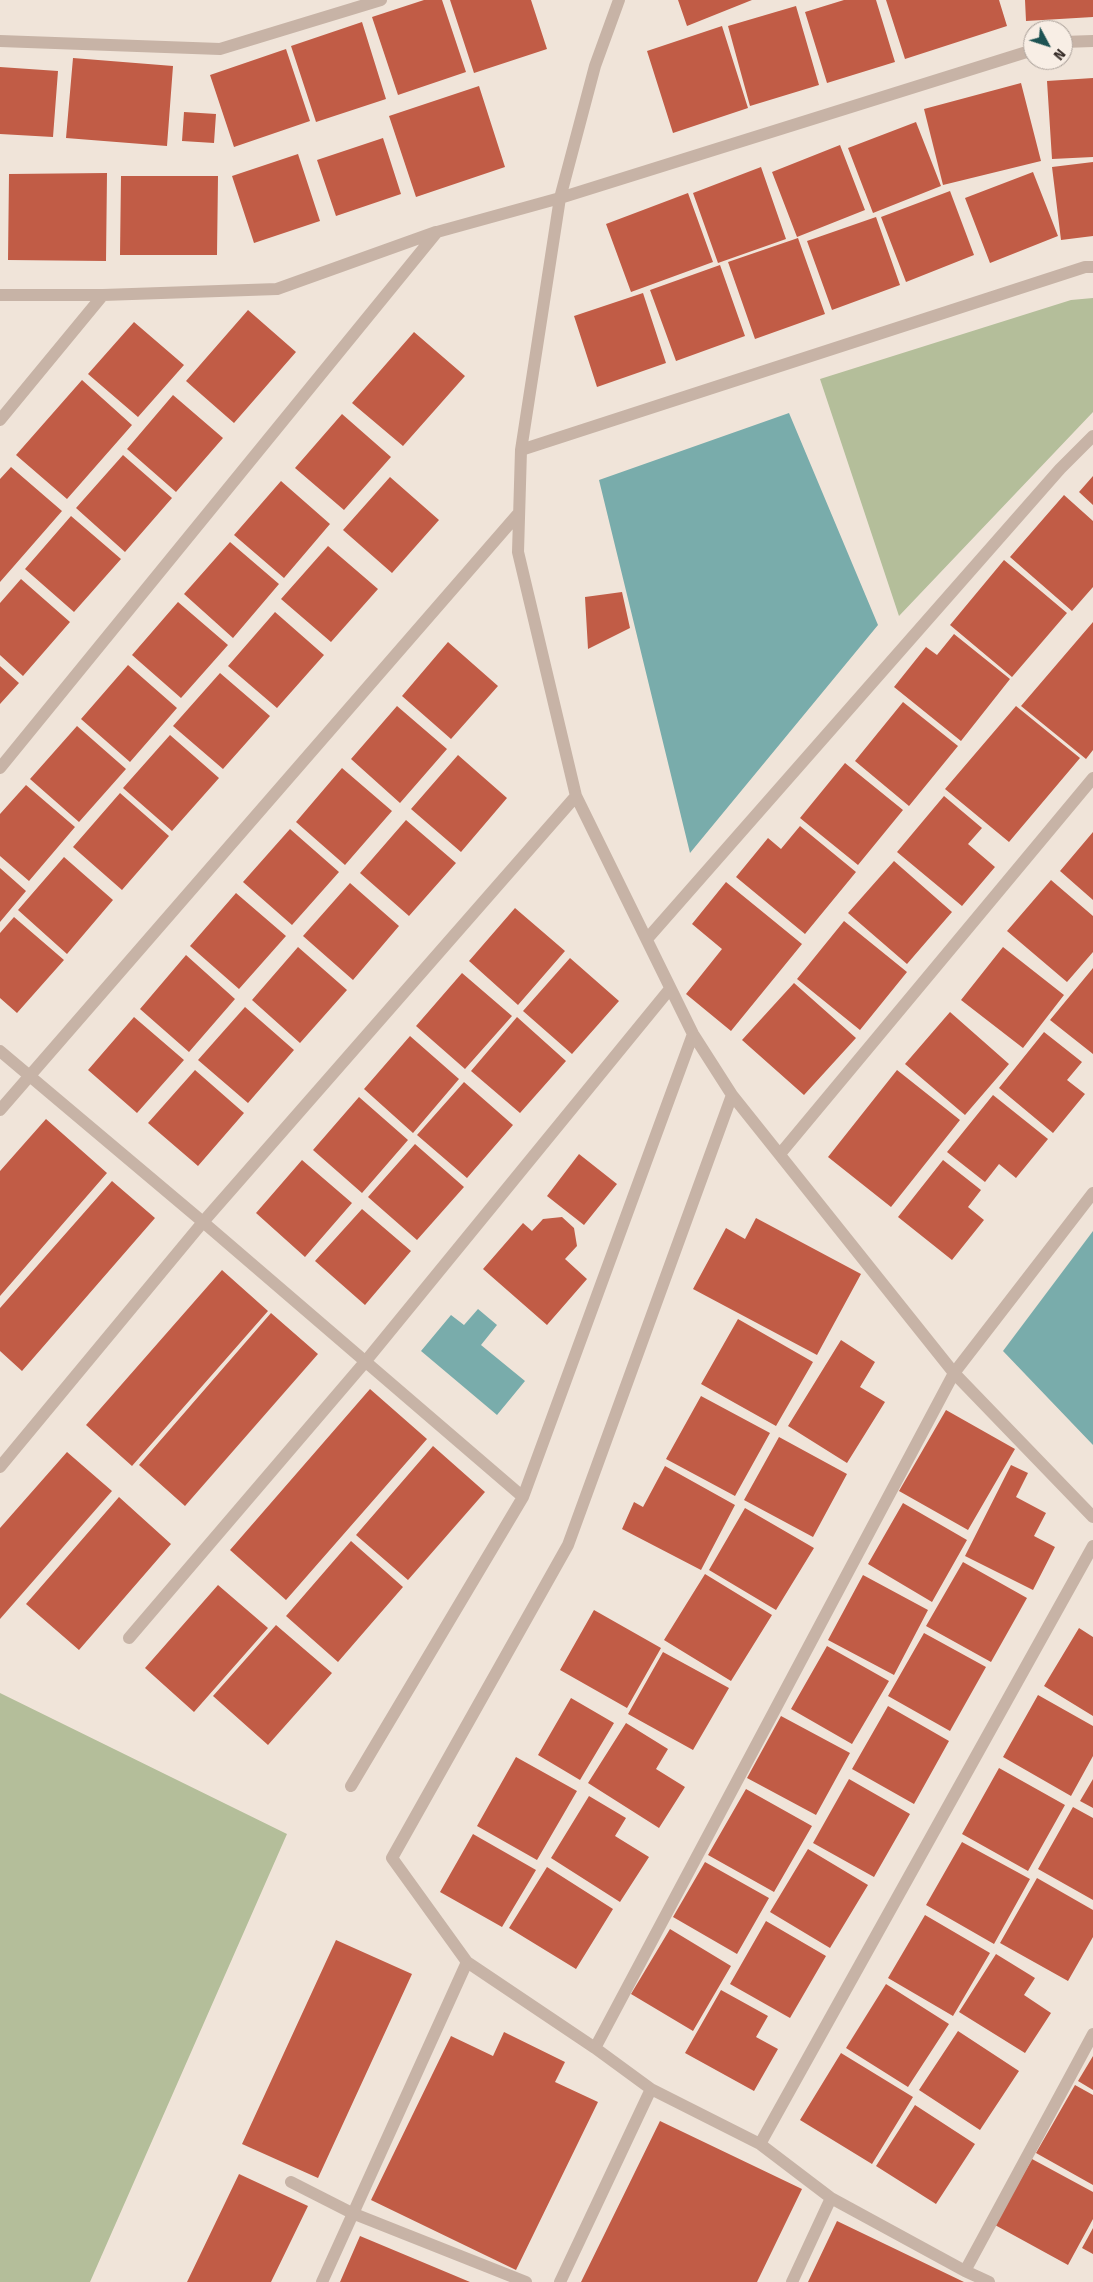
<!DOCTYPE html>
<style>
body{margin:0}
#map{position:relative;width:1093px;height:2282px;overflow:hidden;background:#f0e4d9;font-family:"Fira Sans",sans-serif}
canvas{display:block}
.north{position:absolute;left:1023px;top:20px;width:50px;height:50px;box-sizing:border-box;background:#f8eee5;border:1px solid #aaa099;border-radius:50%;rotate:130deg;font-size:14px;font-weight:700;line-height:20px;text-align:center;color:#342a26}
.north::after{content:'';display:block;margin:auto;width:18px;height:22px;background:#1e5353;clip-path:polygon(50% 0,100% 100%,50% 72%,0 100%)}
</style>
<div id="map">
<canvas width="1093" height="2282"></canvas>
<div class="north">N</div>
</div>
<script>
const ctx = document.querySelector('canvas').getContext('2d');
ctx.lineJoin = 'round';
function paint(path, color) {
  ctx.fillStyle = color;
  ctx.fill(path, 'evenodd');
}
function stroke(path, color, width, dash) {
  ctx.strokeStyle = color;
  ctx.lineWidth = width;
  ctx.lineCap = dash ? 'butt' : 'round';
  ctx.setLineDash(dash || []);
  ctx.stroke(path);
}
const green = new Path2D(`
 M1093,298V412L899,616L820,379L1071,300Z
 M0,1693L287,1834L90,2282H0Z`);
const water = new Path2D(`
 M789,413L878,625L690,853L599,480Z
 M1093,1231V1445L1003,1351Z
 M478,1309L497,1325L481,1345L525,1381L497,1415L421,1351L451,1315L464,1325Z`);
const building = new Path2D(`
 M424,0H442L466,72L398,95L372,17Z
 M450,0H531L547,49L474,73Z
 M678,0H752L687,26Z
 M844,0H876L895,62L827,83L805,12Z
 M886,0H999L1007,26L905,59Z
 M1025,0H1093V17L1026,21Z
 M796,6L819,85L750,106L728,26Z
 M362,22L386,99L316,122L291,46Z
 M722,26L748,108L673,133L647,51Z
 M286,49L310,121L234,147L210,75Z
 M73,58L173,66L167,146L66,138Z
 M0,67L58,71L53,137L0,134Z
 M1093,78V157L1052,159L1047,81Z
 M1021,83L1041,161L943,185L924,109Z
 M479,86L505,167L416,197L389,116Z
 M184,112L216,114L214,143L182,141Z
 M916,122L941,186L873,213L848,148Z
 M383,138L401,194L336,216L317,160Z
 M840,145L865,210L797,237L772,172Z
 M298,154L320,221L254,243L232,176Z
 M1093,162V236L1061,240L1052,167Z
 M761,167L786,239L718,263L693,193Z
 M1033,172L1058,236L990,263L965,198Z
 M107,173L106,261L8,260L9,174Z
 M121,176H218L217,255H120Z
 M950,191L974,255L906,282L881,217Z
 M688,193L713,262L631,292L606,224Z
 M876,217L900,285L832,310L807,241Z
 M798,238L825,314L755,339L728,262Z
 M720,265L745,336L676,361L650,290Z
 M643,293L666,363L597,387L574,316Z
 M248,310L296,352L234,423L186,381Z
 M134,322L184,365L138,417L88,374Z
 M414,332L465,376L403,446L352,403Z
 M82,380L132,425L67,499L16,455Z
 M173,395L223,438L176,492L127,449Z
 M342,414L391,457L344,510L295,468Z
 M123,455L172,498L125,552L76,508Z
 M11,467L62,511L0,582V479Z
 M1093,476V505L1079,492Z
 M390,477L439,520L392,573L343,530Z
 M281,481L330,524L284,578L234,535Z
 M1064,495L1093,521V587L1072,611L1010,557Z
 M71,516L121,559L74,612L25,569Z
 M230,542L279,584L233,638L184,594Z
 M328,546L378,589L331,642L281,599Z
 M1004,560L1067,613L1012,677L950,625Z
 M21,579L70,622L23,676L0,655V603Z
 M622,592L630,628L588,649L585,597Z
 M178,602L228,645L181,698L132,655Z
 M275,612L324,655L277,708L228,666Z
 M1093,622V750L1086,759L1021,706Z
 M954,634L1010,679L961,741L894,687L926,647L937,655Z
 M448,642L498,686L451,739L402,696Z
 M128,665L177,708L130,762L81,719Z
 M0,666L19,683L0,704Z
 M220,673L270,716L223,769L173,726Z
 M903,702L958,746L909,806L855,761Z
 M397,706L447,749L400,803L351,759Z
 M1016,706L1080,758L1009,842L945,789Z
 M77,726L126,769L79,822L30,779Z
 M170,735L219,778L172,831L123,788Z
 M458,755L507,798L461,852L411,809Z
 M845,763L903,810L858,865L800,818Z
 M342,768L392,811L345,865L296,822Z
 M26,785L75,827L29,881L0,856V814Z
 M120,793L169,836L122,890L73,847Z
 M944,796L982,828L968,844L995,867L962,906L897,852Z
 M406,820L456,863L409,916L360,873Z
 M800,826L856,872L805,934L736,877L768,838L781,849Z
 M290,829L339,872L292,925L243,882Z
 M1093,832V900L1060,871Z
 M64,857L113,900L67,954L18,910Z
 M894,861L952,912L907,964L848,913Z
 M0,868L26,891L0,922Z
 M1051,880L1093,916V952L1067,982L1007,931Z
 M726,882L802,944L731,1031L686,994L722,949L692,924Z
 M350,883L399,926L353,980L303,936Z
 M236,893L286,936L239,989L190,946Z
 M515,908L565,951L518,1005L469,961Z
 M14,917L64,960L17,1013L0,998V933Z
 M844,921L907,972L860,1030L797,979Z
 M298,947L347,990L300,1043L252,1000Z
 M1003,947L1064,995L1023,1048L961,1000Z
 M186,955L235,999L189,1052L140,1009Z
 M570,958L619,1001L572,1054L523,1011Z
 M1093,968V1054L1050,1020Z
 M462,973L512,1016L465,1069L416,1026Z
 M794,983L856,1038L804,1095L742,1040Z
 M245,1007L294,1050L248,1103L198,1060Z
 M950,1012L1009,1064L965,1115L905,1064Z
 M134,1017L184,1060L137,1113L88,1070Z
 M517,1017L566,1061L520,1113L471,1071Z
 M1044,1032L1082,1062L1067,1080L1085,1094L1053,1133L999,1088Z
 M410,1036L459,1079L413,1133L364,1089Z
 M195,1070L244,1113L198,1166L148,1123Z
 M897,1070L960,1120L891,1207L828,1157Z
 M464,1082L513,1125L467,1178L417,1135Z
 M993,1095L1048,1139L1016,1178L999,1164L985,1182L947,1152Z
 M359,1097L408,1140L362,1193L313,1150Z
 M46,1119L107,1173L0,1296V1171Z
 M415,1144L464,1187L417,1240L368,1197Z
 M579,1154L617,1184L584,1225L547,1196Z
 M302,1160L352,1203L305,1257L256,1213Z
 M943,1160L981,1190L968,1207L984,1220L952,1260L898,1217Z
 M112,1181L155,1218L22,1371L0,1351V1308Z
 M362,1209L411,1251L365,1305L315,1261Z
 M562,1217L574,1228L577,1246L565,1259L587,1279L547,1325L483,1269L523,1223L532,1231L543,1219Z
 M756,1218L861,1274L817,1355L693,1289L726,1228L745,1239Z
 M222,1270L268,1311L132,1466L86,1425Z
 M271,1313L318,1354L185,1506L139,1465Z
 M738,1319L813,1362L776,1426L701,1384Z
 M841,1340L875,1362L860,1387L885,1402L847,1463L788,1426Z
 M370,1389L427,1439L286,1600L230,1550Z
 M701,1396L770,1433L735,1496L666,1459Z
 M946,1410L1015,1449L968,1530L899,1491Z
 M779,1437L847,1474L813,1537L744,1500Z
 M433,1446L485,1492L408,1580L356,1535Z
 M67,1452L112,1491L0,1619V1528Z
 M1011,1465L1028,1473L1016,1497L1046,1513L1034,1536L1055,1547L1033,1590L965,1556Z
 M665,1466L735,1505L701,1570L622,1529L634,1502L643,1507Z
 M119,1497L171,1544L79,1650L26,1604Z
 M903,1503L967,1540L932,1602L868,1564Z
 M745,1508L814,1548L776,1610L709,1570Z
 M351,1541L403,1587L338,1662L286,1616Z
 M963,1562L1027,1598L991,1662L926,1626Z
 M705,1574L772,1615L731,1681L664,1640Z
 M863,1575L928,1610L894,1675L828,1640Z
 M218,1585L268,1628L194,1712L145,1668Z
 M594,1610L661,1648L627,1708L560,1670Z
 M276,1625L332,1673L268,1745L213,1696Z
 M1079,1628L1093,1637V1716L1044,1686Z
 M924,1633L986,1667L950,1731L888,1696Z
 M827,1646L889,1681L852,1744L791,1709Z
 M663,1652L729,1688L693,1750L628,1714Z
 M1038,1695L1093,1726V1756L1071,1796L1003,1757Z
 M571,1698L614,1723L580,1780L538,1755Z
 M888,1706L949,1741L914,1804L852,1769Z
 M781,1716L850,1753L816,1815L747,1778Z
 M626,1723L668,1749L656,1769L685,1787L659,1828L588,1783Z
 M516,1757L577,1791L537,1860L477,1826Z
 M999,1768L1065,1805L1028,1871L962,1834Z
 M849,1779L910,1814L874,1877L813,1843Z
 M1093,1779V1808L1080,1801Z
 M746,1789L812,1826L774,1892L708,1855Z
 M589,1796L626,1818L615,1836L649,1857L620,1902L551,1858Z
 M1073,1807L1093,1818V1900L1038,1869Z
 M473,1834L536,1870L502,1927L440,1892Z
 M962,1842L1030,1879L994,1944L926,1905Z
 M808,1849L868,1885L830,1948L770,1912Z
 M705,1862L769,1898L737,1954L673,1917Z
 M547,1867L613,1909L576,1969L509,1928Z
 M1037,1878L1093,1910V1937L1068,1981L1000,1943Z
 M925,1915L990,1953L953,2016L888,1978Z
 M766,1921L826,1956L790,2018L730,1984Z
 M670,1929L731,1966L693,2031L631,1994Z
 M336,1940L412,1974L318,2178L242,2144Z
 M996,1954L1035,1978L1024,1995L1051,2013L1025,2053L959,2012Z
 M886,1984L949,2024L908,2087L846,2048Z
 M721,1990L768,2016L756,2037L778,2049L754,2091L685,2053Z
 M958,2031L1019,2071L980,2130L919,2090Z
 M504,2032L565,2062L555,2082L598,2102L516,2270L371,2200L451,2036L493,2056Z
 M841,2053L913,2097L872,2164L800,2120Z
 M1093,2056V2090L1078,2081Z
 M1075,2085L1093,2095V2185L1036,2153Z
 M915,2105L975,2144L936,2204L876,2166Z
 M660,2121L802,2189L757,2282H581Z
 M1032,2159L1093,2192V2219L1068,2265L995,2225Z
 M239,2174L308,2206L271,2282H187Z
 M837,2221L964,2282H808Z
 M1093,2228V2254L1082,2248Z
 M360,2236L470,2282H340Z`);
const minor = new Path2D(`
 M619,0L595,66L560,198L521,450L518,552L576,796L693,1034L732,1095L954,1373L1093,1517
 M0,41L220,49L381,0
 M1063,42L1093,41
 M0,295H103
 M0,420L103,295L277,289L436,232
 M521,450L1085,267H1093
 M0,768L437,232L560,198L1033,50
 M647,939L1060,469L1093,436
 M0,1051L203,1222L523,1497
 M732,1095L568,1545L392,1858L467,1962L595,2048L651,2089L760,2144L831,2198L965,2271L989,2282
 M0,1110L518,514
 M780,1154L1093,778
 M0,1467L203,1222L576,796
 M129,1638L365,1362L669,990
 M351,1786L523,1497L693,1034
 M595,2048L954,1373L1093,1193
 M760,2144L1093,1546
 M291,2182L352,2213L526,2282
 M965,2271L1093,2034
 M322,2282L467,1962
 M560,2282L651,2089
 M792,2282L831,2198`);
paint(green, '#b4be9a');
paint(water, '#79acab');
paint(building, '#c15c46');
stroke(minor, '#c7b3a6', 12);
</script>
